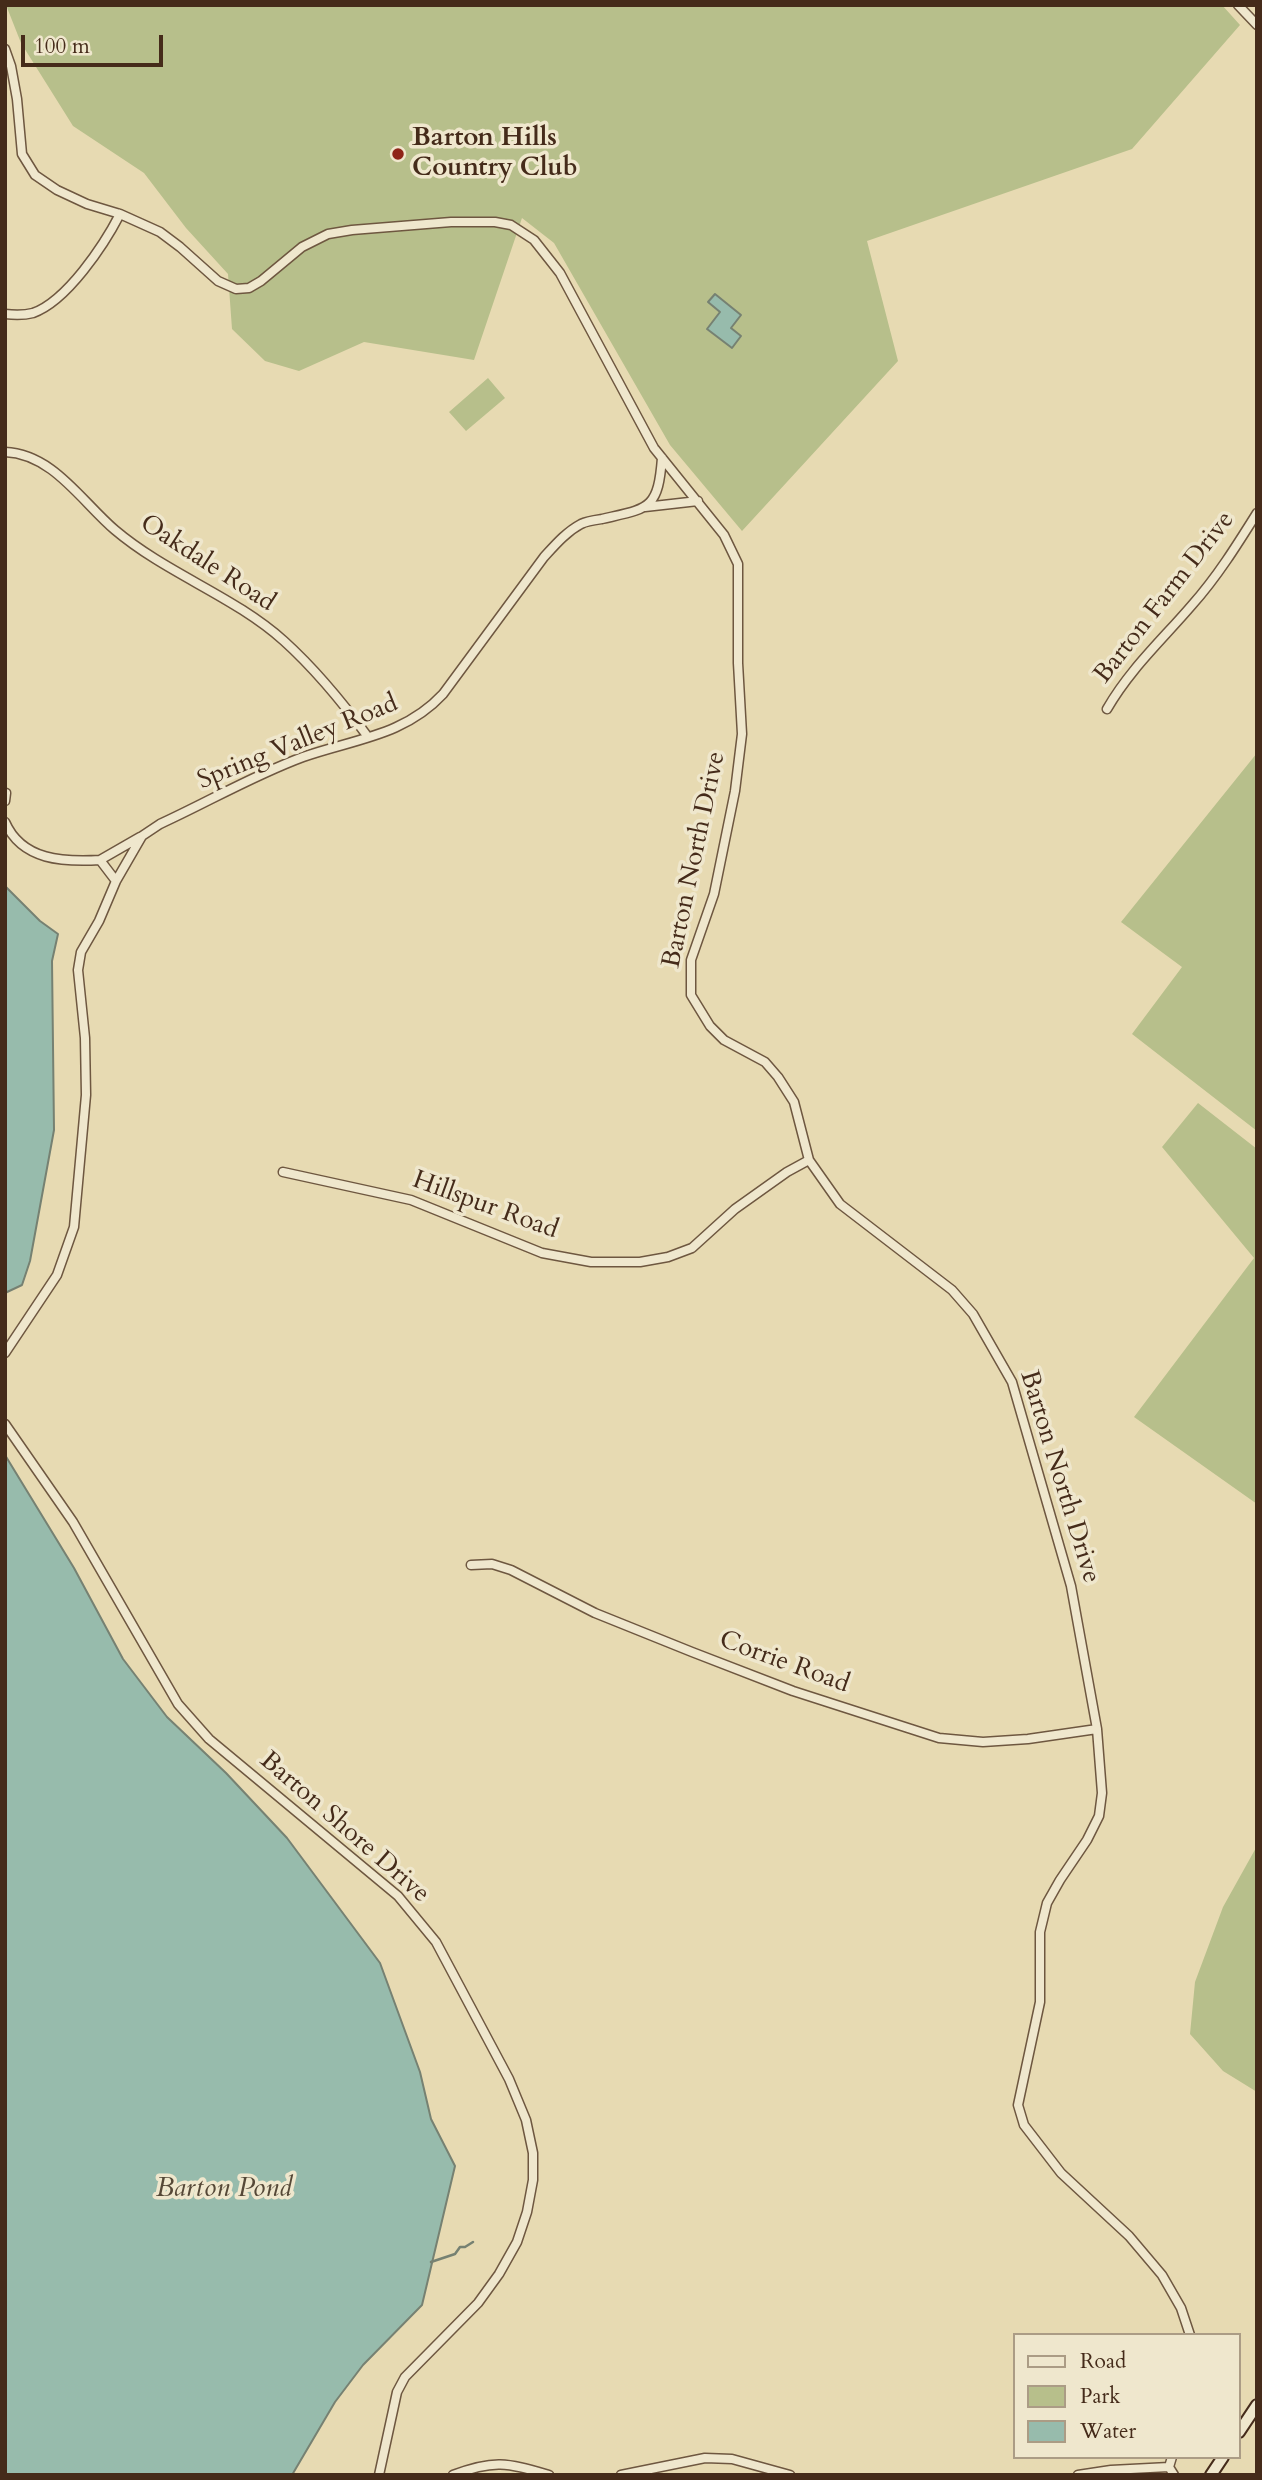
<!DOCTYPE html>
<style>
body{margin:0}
#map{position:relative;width:1262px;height:2480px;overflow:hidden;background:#e7dab2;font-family:Cardo,serif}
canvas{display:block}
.frame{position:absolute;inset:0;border:7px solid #452b1a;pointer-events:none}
.legend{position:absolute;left:1013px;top:2333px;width:228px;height:126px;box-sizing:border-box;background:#efe7cd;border:2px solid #ab9c85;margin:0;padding:9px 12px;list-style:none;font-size:21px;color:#452b1a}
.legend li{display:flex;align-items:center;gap:14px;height:35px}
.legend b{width:35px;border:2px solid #ab9c85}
.scale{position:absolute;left:21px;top:35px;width:142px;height:32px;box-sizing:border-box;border:4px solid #452b1a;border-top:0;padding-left:9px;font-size:21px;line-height:24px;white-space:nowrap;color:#452b1a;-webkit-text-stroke:5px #efe7cd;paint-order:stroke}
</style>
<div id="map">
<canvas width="1262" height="2480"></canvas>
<div class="frame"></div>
<ul class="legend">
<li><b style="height:9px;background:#efe7cd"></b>Road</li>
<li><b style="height:19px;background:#b7bf8b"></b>Park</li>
<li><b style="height:19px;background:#97bbac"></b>Water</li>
</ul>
<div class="scale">100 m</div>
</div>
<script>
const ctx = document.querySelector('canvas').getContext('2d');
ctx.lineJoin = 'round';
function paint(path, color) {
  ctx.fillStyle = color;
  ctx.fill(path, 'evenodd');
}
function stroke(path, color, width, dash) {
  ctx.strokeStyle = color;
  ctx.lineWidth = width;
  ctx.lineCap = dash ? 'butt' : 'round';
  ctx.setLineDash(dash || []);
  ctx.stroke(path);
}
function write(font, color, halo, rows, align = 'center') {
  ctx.font = font + ' Cardo,serif';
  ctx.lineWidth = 7;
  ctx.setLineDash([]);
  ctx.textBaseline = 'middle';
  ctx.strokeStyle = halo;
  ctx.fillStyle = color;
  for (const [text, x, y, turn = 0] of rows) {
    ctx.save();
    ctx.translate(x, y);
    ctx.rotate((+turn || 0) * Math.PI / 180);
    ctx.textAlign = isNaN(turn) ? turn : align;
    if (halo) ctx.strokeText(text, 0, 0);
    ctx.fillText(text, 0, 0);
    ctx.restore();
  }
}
const green = new Path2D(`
 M6,5H1222L1240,25L1132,149L867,241L898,361L742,531L670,445L554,243L522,218L474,360L364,342L299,371L265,361L232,329L228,274L186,228L144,173L73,126L21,43Z
 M488,378L505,398L466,431L449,412Z
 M1257,753V1131L1132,1034L1182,967L1121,922Z
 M1198,1103L1257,1149V1504L1134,1417L1254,1258L1162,1147Z
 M1257,1846V2092L1223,2071L1190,2034L1195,1982L1223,1907Z`);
const water = new Path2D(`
 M715,294L741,315L731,328L741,336L732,348L707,329L720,312L708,302Z
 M5,886L40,921L58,934L52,961L54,1130L30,1261L22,1285L5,1293Z
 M5,1455L74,1568L123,1659L167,1717L226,1773L287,1838L380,1963L420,2072L431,2119L455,2166L422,2305L363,2365L335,2402L292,2475H5Z`);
const stream = new Path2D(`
 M431,2262L455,2254L460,2247H465L473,2242`);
const street = new Path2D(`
 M1238,5L1257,25
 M5,49L11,66L17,99L22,154L35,175L57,190L87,204L120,214L160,232L180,247L218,281L236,289L249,288L261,281L302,247L328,234L352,230L451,222H495L511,225L534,240L560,273L654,448L724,535L738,564V663L742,734L735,791L714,894L691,960V995L710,1026L724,1040L765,1062L778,1077L794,1102L809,1160L840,1204L952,1290L973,1314L1012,1382L1071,1586L1097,1729L1102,1793L1099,1816L1087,1840L1060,1880L1047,1903L1040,1932V2002L1018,2105L1024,2125L1061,2173L1129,2236L1162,2275L1181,2308L1190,2335
 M5,314C14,315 25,315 33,313C67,301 104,245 120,214
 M5,452C53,454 81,501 115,530C167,574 234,596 284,641C315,669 343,703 368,737
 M645,507L698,501
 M1107,709C1130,669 1162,640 1192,605C1217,577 1237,545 1257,513
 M5,801L6,793
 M5,822C22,861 64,862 100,860L116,881L99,921L81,952L78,970L85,1038L86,1095L74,1227L57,1275L5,1353
 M100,860L140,837
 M116,881L142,836L160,824C208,802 254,775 303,757C354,739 404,736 443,694L544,557C555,545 566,532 581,524C587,521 595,520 602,519C649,508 658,510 662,458
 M283,1172L411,1200L542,1253L591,1262H640L668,1257L692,1248L735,1209L787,1172L809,1160
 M5,1424L73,1522L178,1704L209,1739L398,1896L436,1942L509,2079L526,2120L533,2153V2180L527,2212L517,2242L499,2274L478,2303L405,2377L397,2392L379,2475
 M471,1565L492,1564L511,1570L595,1613L692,1652L793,1691L939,1738L983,1742L1028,1739L1097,1729
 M1172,2457L1169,2467L1174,2475
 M453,2475C495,2459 507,2463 549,2475
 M621,2475L705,2458L732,2459L790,2475
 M1078,2475L1111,2470L1169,2467`);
const secondary = new Path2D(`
 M1239,2432L1257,2405
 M1211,2475L1223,2457`);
const markers = [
 [398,154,7,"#8f2418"]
];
const poiNames = [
 ["Barton Hills",412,139],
 ["Country Club",412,169]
];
const streetNames = [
 ["Oakdale Road",207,564,33],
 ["Barton Farm Drive",1165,598,-52],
 ["Spring Valley Road",298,743,-22],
 ["Barton North Drive",695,860,-78],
 ["Hillspur Road",485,1206,20],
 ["Barton North Drive",1059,1477,73],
 ["Corrie Road",784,1663,20],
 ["Barton Shore Drive",344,1828,41]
];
const waterNames = [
 ["Barton Pond",224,2190]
];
paint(green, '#b7bf8b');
paint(water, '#97bbac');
stroke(water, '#768172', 2);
stroke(stream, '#768172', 2.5);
stroke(street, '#6e5740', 11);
stroke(secondary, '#452b1a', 14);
stroke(street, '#efe7cd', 8);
stroke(secondary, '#efe7cd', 10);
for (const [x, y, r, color] of markers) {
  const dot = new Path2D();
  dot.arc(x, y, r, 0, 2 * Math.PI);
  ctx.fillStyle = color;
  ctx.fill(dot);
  stroke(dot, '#efe7cd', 2.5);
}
write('bold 26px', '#452b1a', '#efe7cd', poiNames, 'left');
write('26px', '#452b1a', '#efe7cd', streetNames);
write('italic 28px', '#554837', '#efe7cd', waterNames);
</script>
